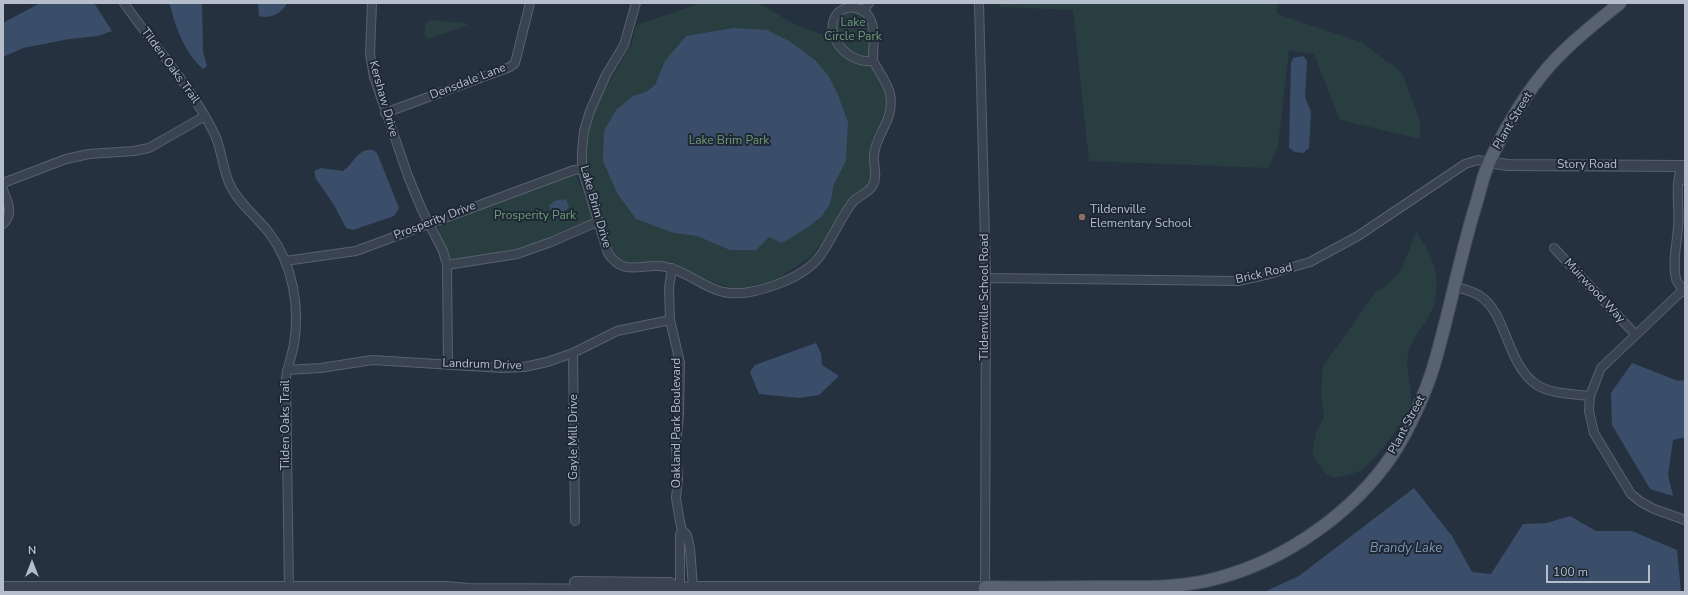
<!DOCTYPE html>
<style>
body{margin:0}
#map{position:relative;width:1688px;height:595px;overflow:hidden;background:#263140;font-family:"Nunito Sans",sans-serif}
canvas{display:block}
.frame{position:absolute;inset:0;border:4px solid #b6becb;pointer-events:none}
.north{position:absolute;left:12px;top:543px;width:40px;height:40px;-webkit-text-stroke:3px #1f2835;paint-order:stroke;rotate:0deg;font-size:11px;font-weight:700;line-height:16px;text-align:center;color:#b6becb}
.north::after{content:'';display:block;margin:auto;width:14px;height:18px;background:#b6becb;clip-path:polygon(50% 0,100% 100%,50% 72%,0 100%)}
.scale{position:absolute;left:1546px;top:565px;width:104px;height:18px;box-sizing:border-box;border:2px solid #b6becb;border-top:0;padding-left:5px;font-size:12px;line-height:14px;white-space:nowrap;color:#b6becb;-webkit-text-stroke:3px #1f2835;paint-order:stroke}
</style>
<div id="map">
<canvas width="1688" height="595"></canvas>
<div class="frame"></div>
<div class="north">N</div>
<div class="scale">100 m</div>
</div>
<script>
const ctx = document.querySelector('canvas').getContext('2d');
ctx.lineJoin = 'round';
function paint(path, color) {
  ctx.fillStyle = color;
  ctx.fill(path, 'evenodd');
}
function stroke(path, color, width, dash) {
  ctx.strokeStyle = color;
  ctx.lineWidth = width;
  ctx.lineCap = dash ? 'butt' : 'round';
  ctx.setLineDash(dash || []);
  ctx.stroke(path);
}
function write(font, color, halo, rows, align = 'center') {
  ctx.font = font + ' "Nunito Sans",sans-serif';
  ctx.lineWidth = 4;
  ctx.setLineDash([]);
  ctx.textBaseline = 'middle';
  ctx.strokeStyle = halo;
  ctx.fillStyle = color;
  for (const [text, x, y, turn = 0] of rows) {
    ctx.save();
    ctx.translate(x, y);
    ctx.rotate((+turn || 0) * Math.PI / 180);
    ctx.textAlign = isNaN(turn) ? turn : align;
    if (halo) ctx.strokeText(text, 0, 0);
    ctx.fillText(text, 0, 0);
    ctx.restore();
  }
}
const green = new Path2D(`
 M701,3H759L792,23L831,38L850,62L863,66H873L884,83L888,105L872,140V177L865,192L851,200L824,241L809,258L771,283L740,291L652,261L635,263L625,261L618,258L612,249L588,174L587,160L589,128L599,100L632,43L636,25Z
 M999,3H1277V14L1361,42L1402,73L1420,121V139L1340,120L1314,54L1289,50L1278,147L1268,168L1089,161L1073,10L1000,7Z
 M850,11C875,17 867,35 870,54L866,58C862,57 857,56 854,54C842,49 830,29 839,16C841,13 847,12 850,11Z
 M431,20L466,23L467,25L432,38H427L425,35V25L428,21Z
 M575,174L592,213V219L544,240L510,251L451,260L438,229L440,224Z
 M1416,232C1435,256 1444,286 1430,314C1423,328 1411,339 1408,354C1405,370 1412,386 1411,403C1410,416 1375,460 1363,469C1355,474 1343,476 1334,478L1326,474L1312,454L1316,432L1324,418L1321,393L1323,366L1375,293L1391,281L1401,270Z`);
const water = new Path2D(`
 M40,3H94L112,31L98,36L69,39L23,48L3,57V23Z
 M168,3H202L203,52L207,66L203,69C184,52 176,28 170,5Z
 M258,3H287C281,14 271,19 259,16Z
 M733,28L767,30L789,41L815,60L828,75L838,95L848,122L846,161L834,184L830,204L821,217L808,227L782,243L769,237L756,250H730L697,236L674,233L636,219L617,193L603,161L604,131L616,110L633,96L646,92L655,85L665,61L686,36Z
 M1303,56L1307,61L1305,97L1311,112L1309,148L1303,153L1295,152L1289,148L1291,63L1293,58Z
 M366,150H373L377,153L399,208L394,216L353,230L346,228L334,205L316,179L314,171L321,168L343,171C352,165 355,154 366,150Z
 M561,199L562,201L566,199L569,208L565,210V212L552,215L549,205L553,204L552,202Z
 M816,343L821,353L822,365L839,376L819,395L799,398L759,394L750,372L755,365Z
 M1632,363L1678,381L1685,380V437L1673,440L1668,475L1673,496L1650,489L1612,425L1611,393Z
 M1414,488L1452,536L1472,572L1491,574L1523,524L1547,523L1570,516L1596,531H1632L1677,550L1681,592H1264L1299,576Z`);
const minor = new Path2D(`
 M124,3C154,46 190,85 214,133C222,149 222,168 230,185C239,204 257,217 270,234C293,265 300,307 294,344C292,355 288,366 286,377L289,592
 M372,3L370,54L374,77L408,176L422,210L443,251L447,265L448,364
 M636,3L624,45L606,75L590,111L584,131L582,152V169L608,253C624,278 643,262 666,267C687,271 702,287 723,292C751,298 803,279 820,256C832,239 840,219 852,203C857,196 868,194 873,185C878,175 873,165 874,155C876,132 895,121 890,94C889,84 873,64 873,59C873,45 877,25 867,14C853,0 829,10 833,31C836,49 854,63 873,61
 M979,3L986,278L985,587
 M863,11L869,3
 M385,113L510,67L515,63L530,3
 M1682,166C1674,186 1680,206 1678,227C1677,244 1672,262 1676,279C1678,284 1682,289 1685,292
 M1682,166L1685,180
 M3,183L66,159L89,154L134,151L149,148L205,116
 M3,190C8,202 14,214 3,224
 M1554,248L1635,334
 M285,261L356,251L574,170L582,169
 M447,265L517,254L551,242L599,221
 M672,268L669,288L670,320L680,363L679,415L676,446L678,479L676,498L680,522L682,530L687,535L690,548L693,587
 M986,278L1238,281L1269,274L1310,262L1358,236L1465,164L1478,160L1489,162
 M1454,286C1462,289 1473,291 1480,296C1507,313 1507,366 1537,385C1551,394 1574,394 1590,396
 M1685,288L1601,368L1590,396L1589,411L1594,433L1631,494L1641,502L1654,509L1685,520
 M573,353L575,521
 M287,370L321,368L372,360L502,368L524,367L547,362L573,353L617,331L670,320
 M680,588V535L682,530`);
const tertiary = new Path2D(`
 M1489,162L1508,165L1685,166
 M575,582L661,583H670L676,587
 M3,587H446L469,589L661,590L693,587H985`);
const primary = new Path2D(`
 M985,592V587C1022,588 1060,587 1097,587C1137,587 1179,589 1218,578C1286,560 1354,512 1393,454C1409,430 1426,392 1434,365C1450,311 1460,255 1477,201C1481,188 1483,175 1489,163C1500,137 1523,98 1541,76C1563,48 1593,25 1620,3`);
const markers = [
 [1082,217,4,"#8d6e63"]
];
const parkNames = [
 ["Lake",853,23],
 ["Circle Park",853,37],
 ["Lake Brim Park",729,141],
 ["Prosperity Park",535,216]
];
const streetNames = [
 ["Tilden Oaks Trail",170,66,54],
 ["Densdale Lane",468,82,-21],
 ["Kershaw Drive",383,99,74],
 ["Plant Street",1513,121,-59],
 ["Story Road",1587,165],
 ["Lake Brim Drive",595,207,74],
 ["Prosperity Drive",435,221,-21],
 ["Brick Road",1264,274,-13],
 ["Muirwood Way",1594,291,47],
 ["Tildenville School Road",985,297,-90],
 ["Landrum Drive",482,365,2],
 ["Oakland Park Boulevard",677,423,-90],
 ["Tilden Oaks Trail",286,425,-90],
 ["Plant Street",1407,425,-62],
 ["Gayle Mill Drive",574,437,-90]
];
const poiNames = [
 ["Tildenville",1090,210],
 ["Elementary School",1090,224]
];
const waterNames = [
 ["Brandy Lake",1406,549]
];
paint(green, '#283e41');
paint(water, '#3b4e69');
stroke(minor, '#58616e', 10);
stroke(tertiary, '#58616e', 12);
stroke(primary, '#434c59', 14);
stroke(minor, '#3a4350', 8);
stroke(tertiary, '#3a4350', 10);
stroke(primary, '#586270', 12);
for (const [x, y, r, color] of markers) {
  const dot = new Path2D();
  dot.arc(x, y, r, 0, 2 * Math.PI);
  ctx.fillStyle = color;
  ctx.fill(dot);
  stroke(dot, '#1f2835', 1.5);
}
write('12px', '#6e9b78', '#1f2835', parkNames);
write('12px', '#b6becb', '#1f2835', streetNames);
write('12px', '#b6becb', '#1f2835', poiNames, 'left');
write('italic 13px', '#7e94b2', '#1f2835', waterNames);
</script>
